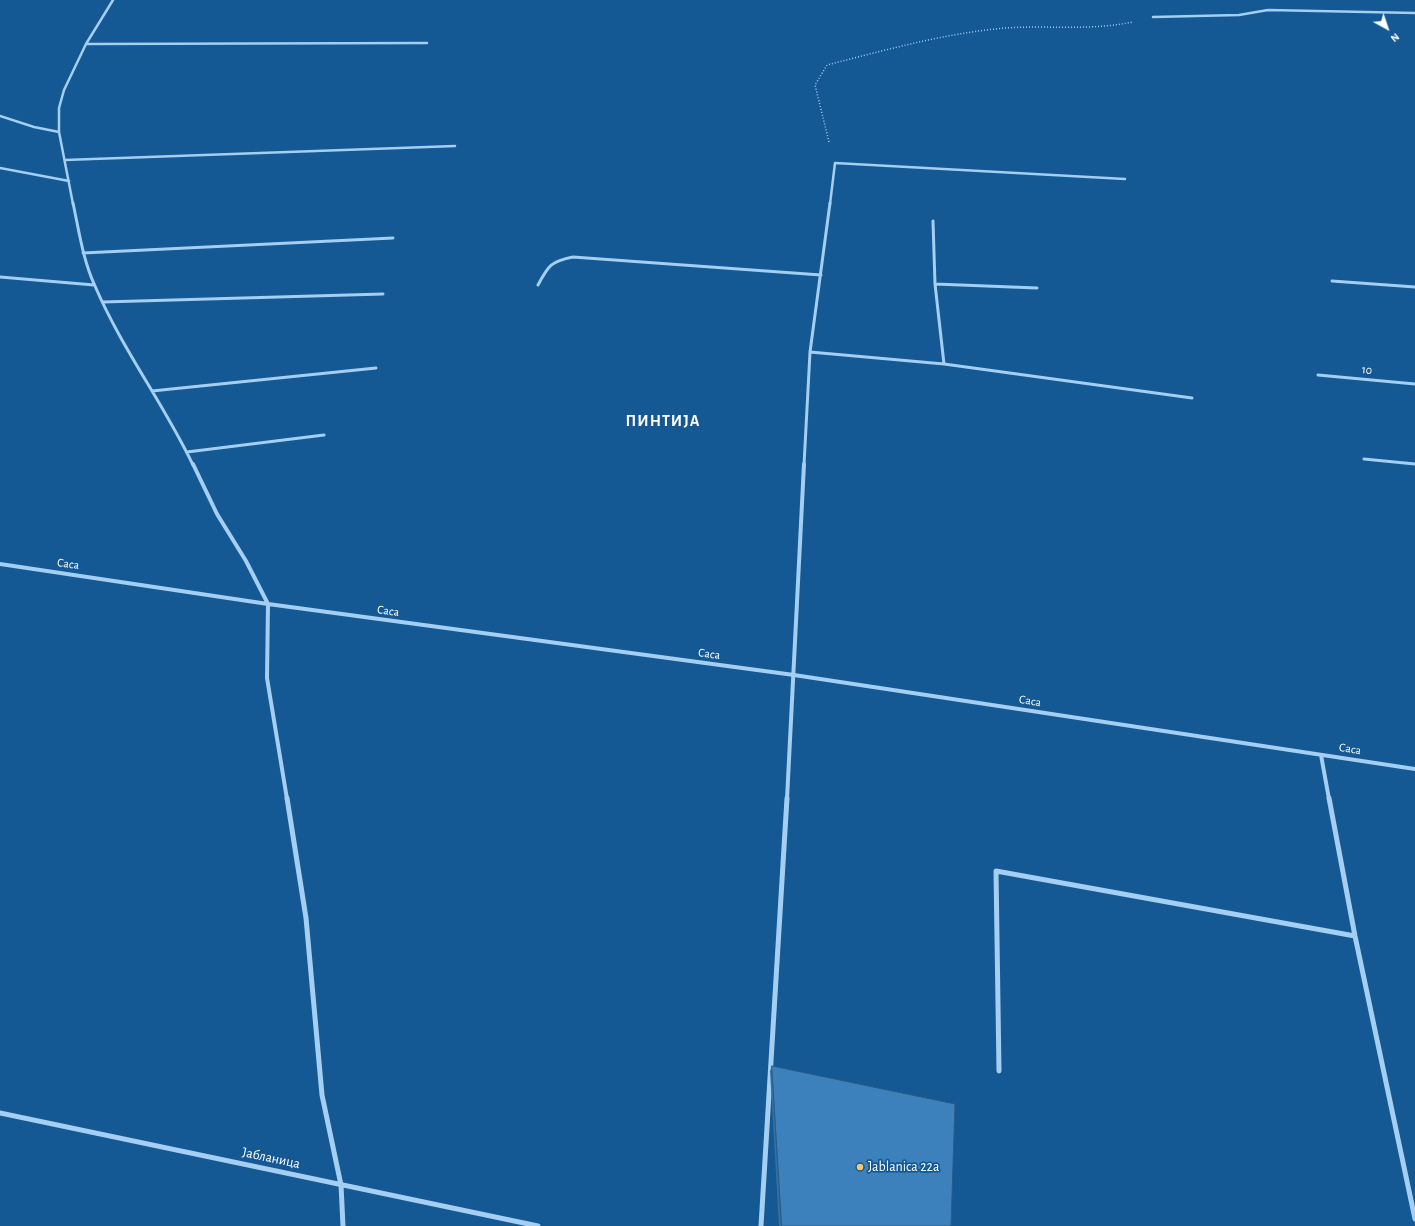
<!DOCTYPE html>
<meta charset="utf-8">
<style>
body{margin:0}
#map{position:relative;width:1415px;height:1226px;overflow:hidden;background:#145894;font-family:"Alegreya Sans",sans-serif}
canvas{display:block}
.north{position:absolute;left:1367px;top:8px;width:40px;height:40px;-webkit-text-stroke:3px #145894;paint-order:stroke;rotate:140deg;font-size:11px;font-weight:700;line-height:16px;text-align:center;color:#fff}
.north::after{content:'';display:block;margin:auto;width:14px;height:18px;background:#fff;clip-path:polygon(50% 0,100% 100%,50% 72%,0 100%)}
</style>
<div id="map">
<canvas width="1415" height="1226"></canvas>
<div class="north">N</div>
</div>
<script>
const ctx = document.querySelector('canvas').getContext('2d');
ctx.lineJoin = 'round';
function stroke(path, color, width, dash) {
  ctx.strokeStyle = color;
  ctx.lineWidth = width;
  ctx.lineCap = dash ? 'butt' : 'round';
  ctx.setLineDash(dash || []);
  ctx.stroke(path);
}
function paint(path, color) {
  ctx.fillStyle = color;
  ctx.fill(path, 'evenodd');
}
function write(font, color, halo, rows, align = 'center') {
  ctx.font = font + ' "Alegreya Sans",sans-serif';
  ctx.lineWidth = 3.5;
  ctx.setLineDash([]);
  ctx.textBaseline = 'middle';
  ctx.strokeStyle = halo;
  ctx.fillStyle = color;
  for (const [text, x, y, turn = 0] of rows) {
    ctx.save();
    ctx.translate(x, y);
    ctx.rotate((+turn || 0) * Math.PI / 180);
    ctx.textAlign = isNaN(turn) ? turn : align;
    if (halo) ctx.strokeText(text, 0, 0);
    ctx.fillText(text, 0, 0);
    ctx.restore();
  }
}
const path = new Path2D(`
 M829,142L815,85L827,65C886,50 945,33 1006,28C1048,25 1090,31 1133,22`);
const streetFar3 = new Path2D(`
 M1153,17L1239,15L1268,10L1415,13
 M86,44L427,43
 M0,116L34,127L59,132
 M65,160L455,146
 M0,168L69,181
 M73,204L59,132V108L64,90L86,44L113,0
 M830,204L835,163L1125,179`);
const streetFar2 = new Path2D(`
 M73,203C79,231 83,260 95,286C122,349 164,404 193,465
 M933,221L935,284L944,364
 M83,253L393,238
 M0,277L94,285
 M1332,281L1415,287
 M935,284L1037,288
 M538,285C548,266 551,261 573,257L821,275
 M103,302L383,294
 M810,352L944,364L1192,398
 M1318,375L1415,384
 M152,391L376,368
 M187,452L324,435
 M1364,459L1415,464
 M804,465L810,352L830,203`);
const streetFar1 = new Path2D(`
 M193,464L217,514L246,561L268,604L267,678L287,799
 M0,564L268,604L794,675L1415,769
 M1321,755L1329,799
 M787,799L804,464`);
const street = new Path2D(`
 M287,798L306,918L322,1095L341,1185L343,1226
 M1329,798L1355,936L1415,1219
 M999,1071L996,871L1355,936
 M0,1113L538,1226
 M761,1226L787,798`);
const wall = new Path2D(`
 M772,1066L951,1226H779L770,1071Z`);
const building = new Path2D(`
 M772,1066L955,1104L951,1226H782Z`);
const markers = [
 [860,1167,4,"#ffc464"]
];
const streetNames = [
 ["10",1367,370,5],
 ["Саса",68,564,8],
 ["Саса",388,611,8],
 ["Саса",709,654,8],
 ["Саса",1030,701,9],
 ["Саса",1350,749,9]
];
const nearStreetnames = [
 ["Јабланица",271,1158,12]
];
const nearPoinames = [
 ["Jablanica 22a",868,1167]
];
const districtNames = [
 ["ПИНТИЈА",663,421]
];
stroke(path, '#a4cef2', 1.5, [1, 2]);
stroke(streetFar3, '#a4cef2', 2.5);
stroke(streetFar2, '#a4cef2', 3);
stroke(streetFar1, '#a4cef2', 4);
stroke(street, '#a4cef2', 5);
paint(wall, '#346fa2');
paint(building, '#3d81bc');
stroke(building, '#2b5a84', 1);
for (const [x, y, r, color] of markers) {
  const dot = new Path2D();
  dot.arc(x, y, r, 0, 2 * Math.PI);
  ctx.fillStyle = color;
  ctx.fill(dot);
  stroke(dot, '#145894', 1.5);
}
write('12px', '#fff', '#145894', streetNames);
write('14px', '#fff', '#145894', nearStreetnames);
write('14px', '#fff', '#145894', nearPoinames, 'left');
ctx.letterSpacing = '1px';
write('bold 16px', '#fff', '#145894', districtNames);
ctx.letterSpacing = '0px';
</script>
